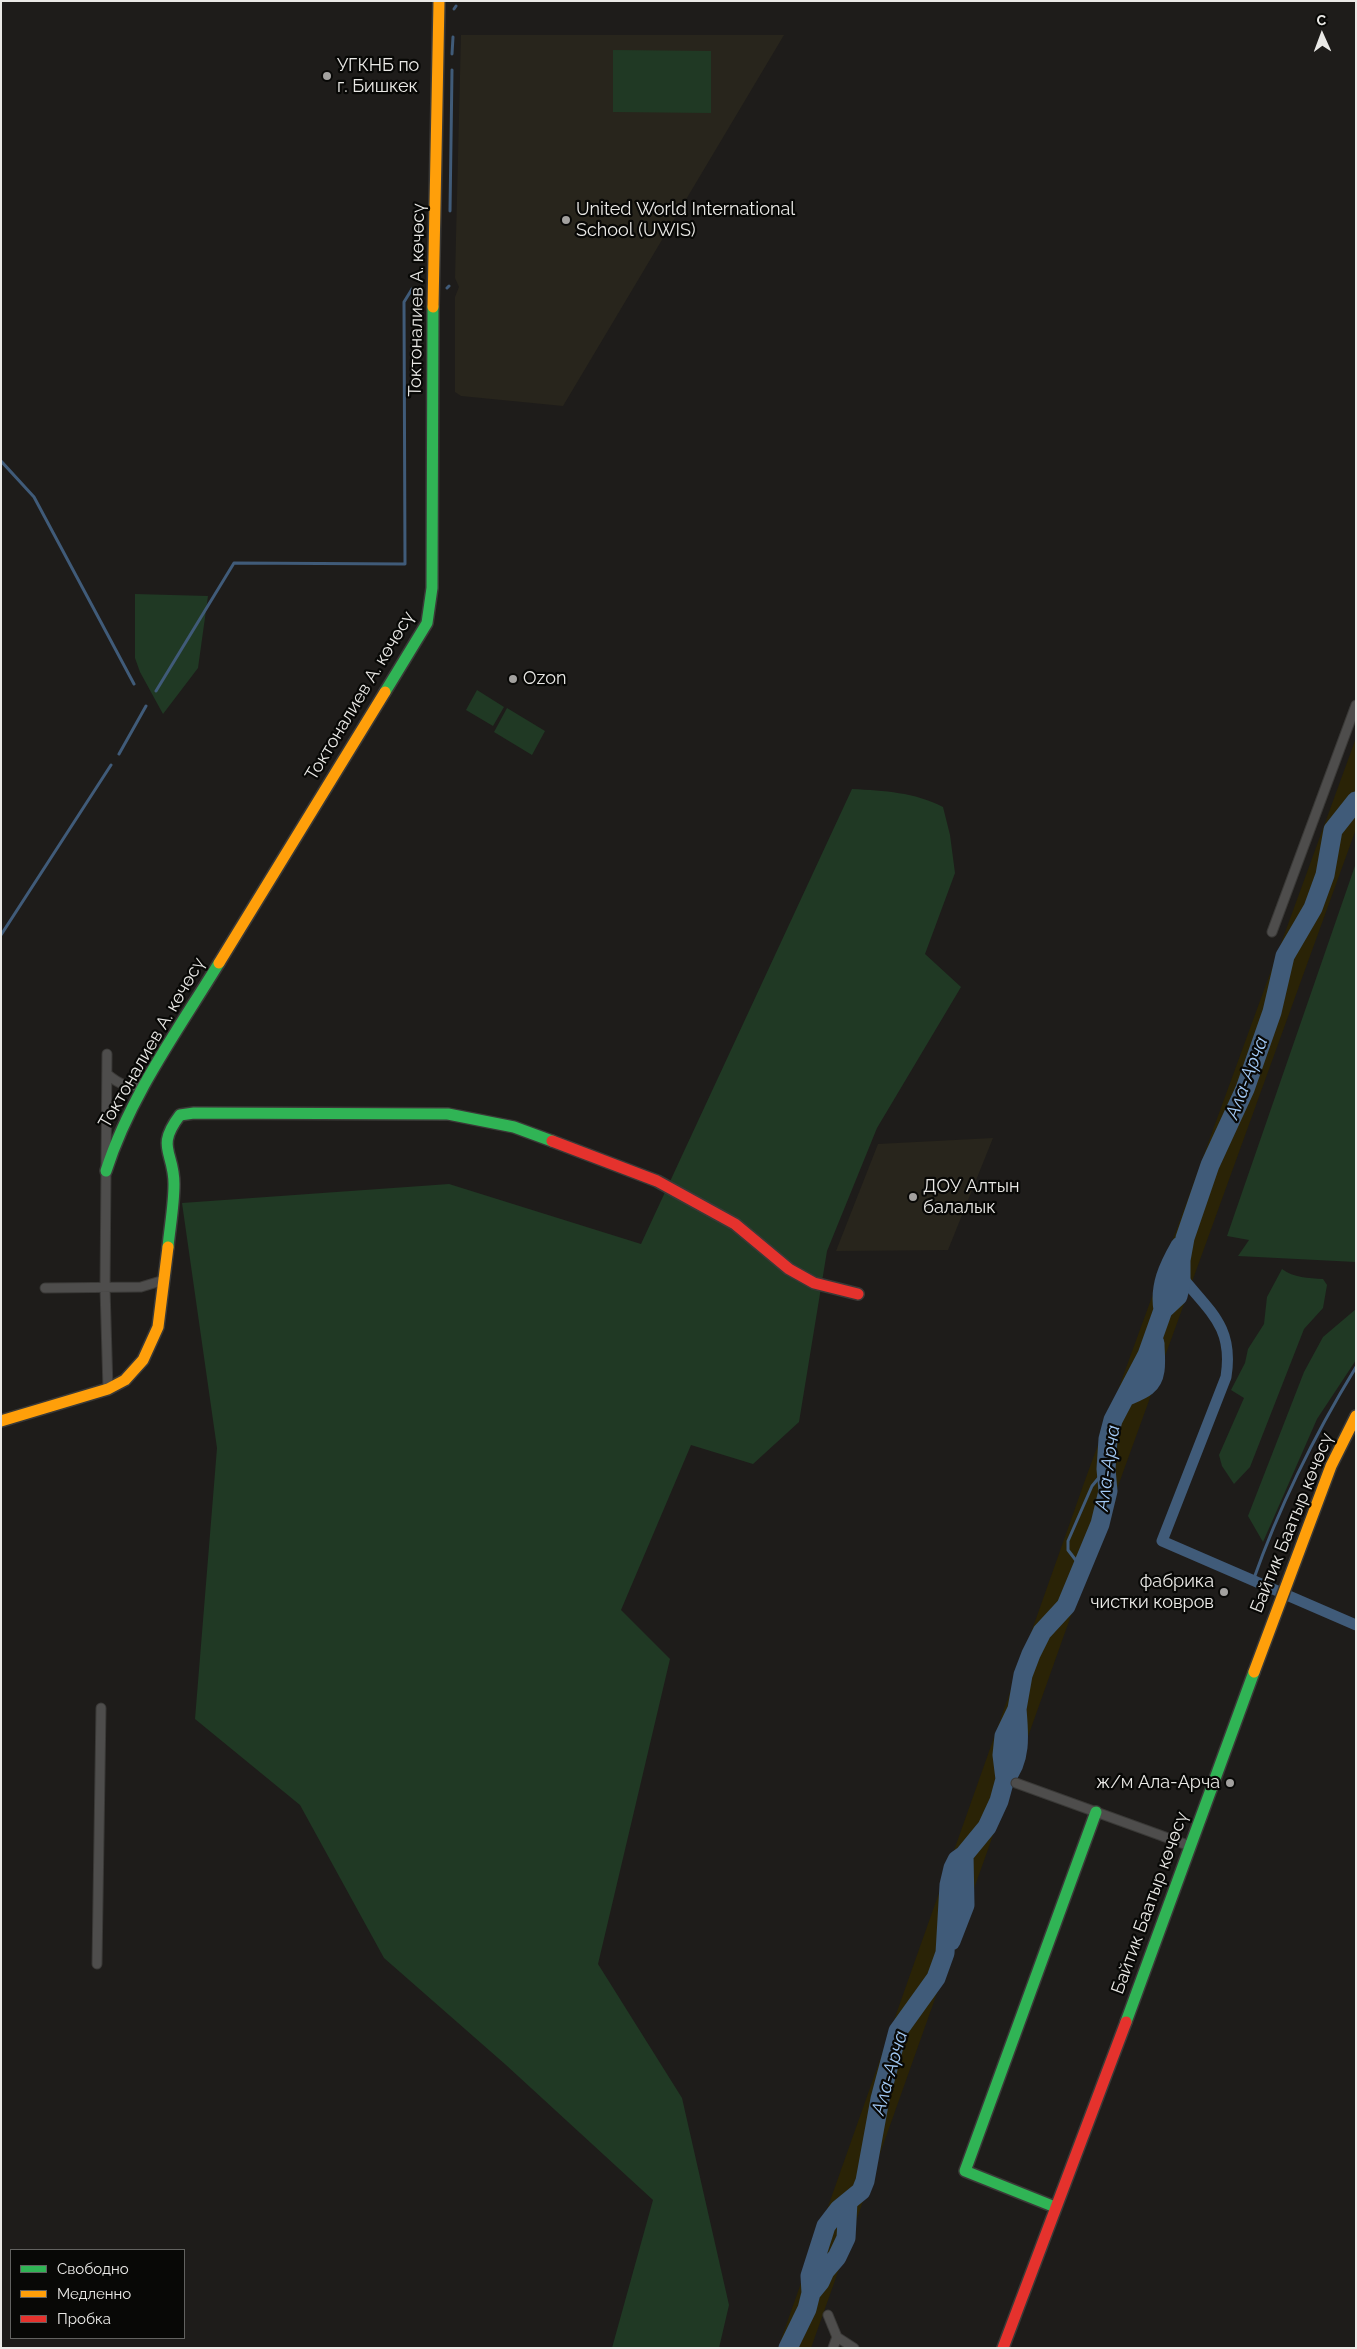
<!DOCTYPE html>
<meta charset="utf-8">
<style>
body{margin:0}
#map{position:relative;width:1357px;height:2349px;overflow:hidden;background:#1e1c1a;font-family:Raleway,sans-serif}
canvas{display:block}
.frame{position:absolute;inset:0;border:2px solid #eae9e6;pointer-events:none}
.legend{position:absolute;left:10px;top:2249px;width:175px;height:90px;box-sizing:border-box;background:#080806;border:1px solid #626260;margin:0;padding:6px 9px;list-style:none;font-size:15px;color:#eae9e6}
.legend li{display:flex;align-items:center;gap:10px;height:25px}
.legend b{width:25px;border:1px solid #626260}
.north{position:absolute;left:1297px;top:10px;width:50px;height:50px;-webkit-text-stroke:4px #080806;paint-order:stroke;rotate:358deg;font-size:14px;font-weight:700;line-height:20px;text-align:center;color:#eae9e6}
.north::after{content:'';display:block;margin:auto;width:18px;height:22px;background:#eae9e6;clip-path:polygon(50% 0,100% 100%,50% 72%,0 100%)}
</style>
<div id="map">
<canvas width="1357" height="2349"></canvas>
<div class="frame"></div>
<ul class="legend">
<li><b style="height:6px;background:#30b455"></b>Свободно</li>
<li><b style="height:6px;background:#ff9f0a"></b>Медленно</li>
<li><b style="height:6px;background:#e5322d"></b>Пробка</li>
</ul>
<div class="north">С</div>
</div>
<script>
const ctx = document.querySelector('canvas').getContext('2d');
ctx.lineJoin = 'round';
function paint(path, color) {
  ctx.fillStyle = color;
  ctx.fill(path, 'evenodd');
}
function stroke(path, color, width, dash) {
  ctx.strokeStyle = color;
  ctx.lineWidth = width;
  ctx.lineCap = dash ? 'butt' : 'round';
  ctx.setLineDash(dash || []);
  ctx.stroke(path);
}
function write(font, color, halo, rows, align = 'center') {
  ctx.font = font + ' Raleway,sans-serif';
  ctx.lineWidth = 4.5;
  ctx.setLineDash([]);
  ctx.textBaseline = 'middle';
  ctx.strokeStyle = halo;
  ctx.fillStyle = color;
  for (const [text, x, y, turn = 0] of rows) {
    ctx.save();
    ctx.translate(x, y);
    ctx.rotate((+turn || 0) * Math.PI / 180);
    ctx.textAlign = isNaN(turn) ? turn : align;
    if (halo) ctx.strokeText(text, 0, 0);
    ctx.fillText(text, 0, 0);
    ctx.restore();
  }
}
const built = new Path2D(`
 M461,35H784L563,406L461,396L455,392V297L459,287L455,278Z
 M993,1138L948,1250L836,1251L878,1144Z`);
const green = new Path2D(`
 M613,50L711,51V113L613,112Z
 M135,594L208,596L198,668L163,714L140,672L135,658Z
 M477,690L504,707L493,726L466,710Z
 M507,708L545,731L532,755L494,732Z
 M852,789C885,791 914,792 943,807L950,835L955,873L925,954L961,987L877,1128L827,1251L799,1422L753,1464L691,1445L621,1610L670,1659L598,1964L682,2098L729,2305L719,2348H612L653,2200L506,2065L384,1958L300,1805L195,1719L217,1448L182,1203L449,1184L641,1244Z
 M1356,863V1262L1238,1256L1249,1240L1227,1236Z
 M1282,1269C1294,1278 1308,1278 1323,1279L1327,1285L1323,1308L1304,1329L1250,1467L1234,1484L1222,1466L1219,1455L1244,1398L1231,1390L1245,1363L1248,1349L1264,1324L1267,1297Z
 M1356,1309V1360L1317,1419L1263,1542L1248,1516L1304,1372L1323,1337Z`);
const sand = new Path2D(`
 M1356,738V829L1063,1638L811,2348H778L1084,1483Z`);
const stream = new Path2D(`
 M454,9L456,6
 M452,54L453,37
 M450,211L452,70
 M447,288L449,286
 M1,461L34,497L134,684
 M156,691L234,563L405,564L404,302L412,289
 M119,754L146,706
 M1,935L111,765
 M1081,1567L1068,1550V1541L1092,1486L1106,1469
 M1253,1581C1279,1507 1315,1434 1356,1367
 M823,2234L825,2271`);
const canal = new Path2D(`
 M1181,1276C1210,1312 1234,1327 1226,1377L1162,1541L1356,1625`);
const river = new Path2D(`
 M1163,1310C1159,1286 1168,1267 1180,1246
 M1125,1397C1132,1394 1141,1391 1147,1386C1159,1377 1155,1356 1155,1343
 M1005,1779C1022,1760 1019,1733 1017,1709
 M951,1941L965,1905L964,1855
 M811,2293L820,2282L825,2271L837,2257L846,2238L848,2202
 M788,2348L807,2309L811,2293L810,2276L826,2226L839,2209L861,2191L865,2181L880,2099L898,2031L936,1978L945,1953L949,1885L953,1868L957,1860L964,1855L987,1827L999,1801L1005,1779L1002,1755L1004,1736L1017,1709L1023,1675L1031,1654L1042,1632L1066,1606L1100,1524L1108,1491L1106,1469L1108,1439L1113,1420L1147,1355L1163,1310L1178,1296L1181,1284V1260L1185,1238L1210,1165L1245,1089L1272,1012L1285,956L1313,908L1325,875L1333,830L1356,801`);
const street = new Path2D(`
 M1272,932L1356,705
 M107,1054L105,1288L108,1389
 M107,1074C120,1085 130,1090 146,1082
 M45,1288L141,1287L164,1280
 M1016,1783L1190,1846
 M97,1964L101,1708
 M828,2315L837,2337L854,2348
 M833,2348L837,2337`);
const fast = new Path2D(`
 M385,692L427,623L432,588L433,307
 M106,1171C130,1096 178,1030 219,963
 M168,1247C170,1226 174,1205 174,1184C174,1151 155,1148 180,1115L194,1113L448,1114L514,1127L552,1141
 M1126,2022L1254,1672
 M1055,2207L965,2171L1096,1812`);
const slow = new Path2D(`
 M433,307L439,1
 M219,963L385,692
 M1,1421L108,1389L125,1380L143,1360L158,1327L168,1247
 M1254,1672L1331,1466L1356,1416`);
const jam = new Path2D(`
 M552,1141L657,1181L735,1224L789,1269L814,1283L858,1294
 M1003,2348L1126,2022`);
const markers = [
 [327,76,5,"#a3a19f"],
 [566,220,5,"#a3a19f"],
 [513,679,5,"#a3a19f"],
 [913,1197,5,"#a3a19f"],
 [1224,1592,5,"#a3a19f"],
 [1230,1783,5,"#a3a19f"]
];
const poiNames = [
 ["УГКНБ по",337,66],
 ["г. Бишкек",337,87],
 ["United World International",576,210],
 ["School (UWIS)",576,231],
 ["Ozon",523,679],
 ["ДОУ Алтын",923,1187],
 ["балалык",923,1208],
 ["фабрика",1214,1582,"right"],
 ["чистки ковров",1214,1603,"right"],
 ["ж/м Ала-Арча",1220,1783,"right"]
];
const streetNames = [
 ["Токтоналиев А. көчөсү",417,300,-89],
 ["Токтоналиев А. көчөсү",360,696,-59],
 ["Токтоналиев А. көчөсү",152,1043,-60],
 ["Байтик Баатыр көчөсү",1292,1523,-68],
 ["Байтик Баатыр көчөсү",1150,1903,-70]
];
const waterNames = [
 ["Ала-Арча",1247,1078,-69],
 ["Ала-Арча",1108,1468,-82],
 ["Ала-Арча",890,2073,-74]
];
paint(built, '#28251c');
paint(green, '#203924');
paint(sand, '#2a2306');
stroke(stream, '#405b79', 3);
stroke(canal, '#405b79', 11);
stroke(river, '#405b79', 19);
stroke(street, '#3a3937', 11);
stroke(fast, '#3a3937', 14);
stroke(slow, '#3a3937', 14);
stroke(jam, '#3a3937', 14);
stroke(street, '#4e4d4c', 9);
stroke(fast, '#30b455', 11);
stroke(slow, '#ff9f0a', 11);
stroke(jam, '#e5322d', 11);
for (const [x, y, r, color] of markers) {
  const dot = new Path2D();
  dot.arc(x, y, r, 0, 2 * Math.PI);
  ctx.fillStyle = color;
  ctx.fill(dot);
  stroke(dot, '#080806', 2);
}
write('18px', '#eae9e6', '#080806', poiNames, 'left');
write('18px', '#eae9e6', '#080806', streetNames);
write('italic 19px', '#a3caf6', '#080806', waterNames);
</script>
